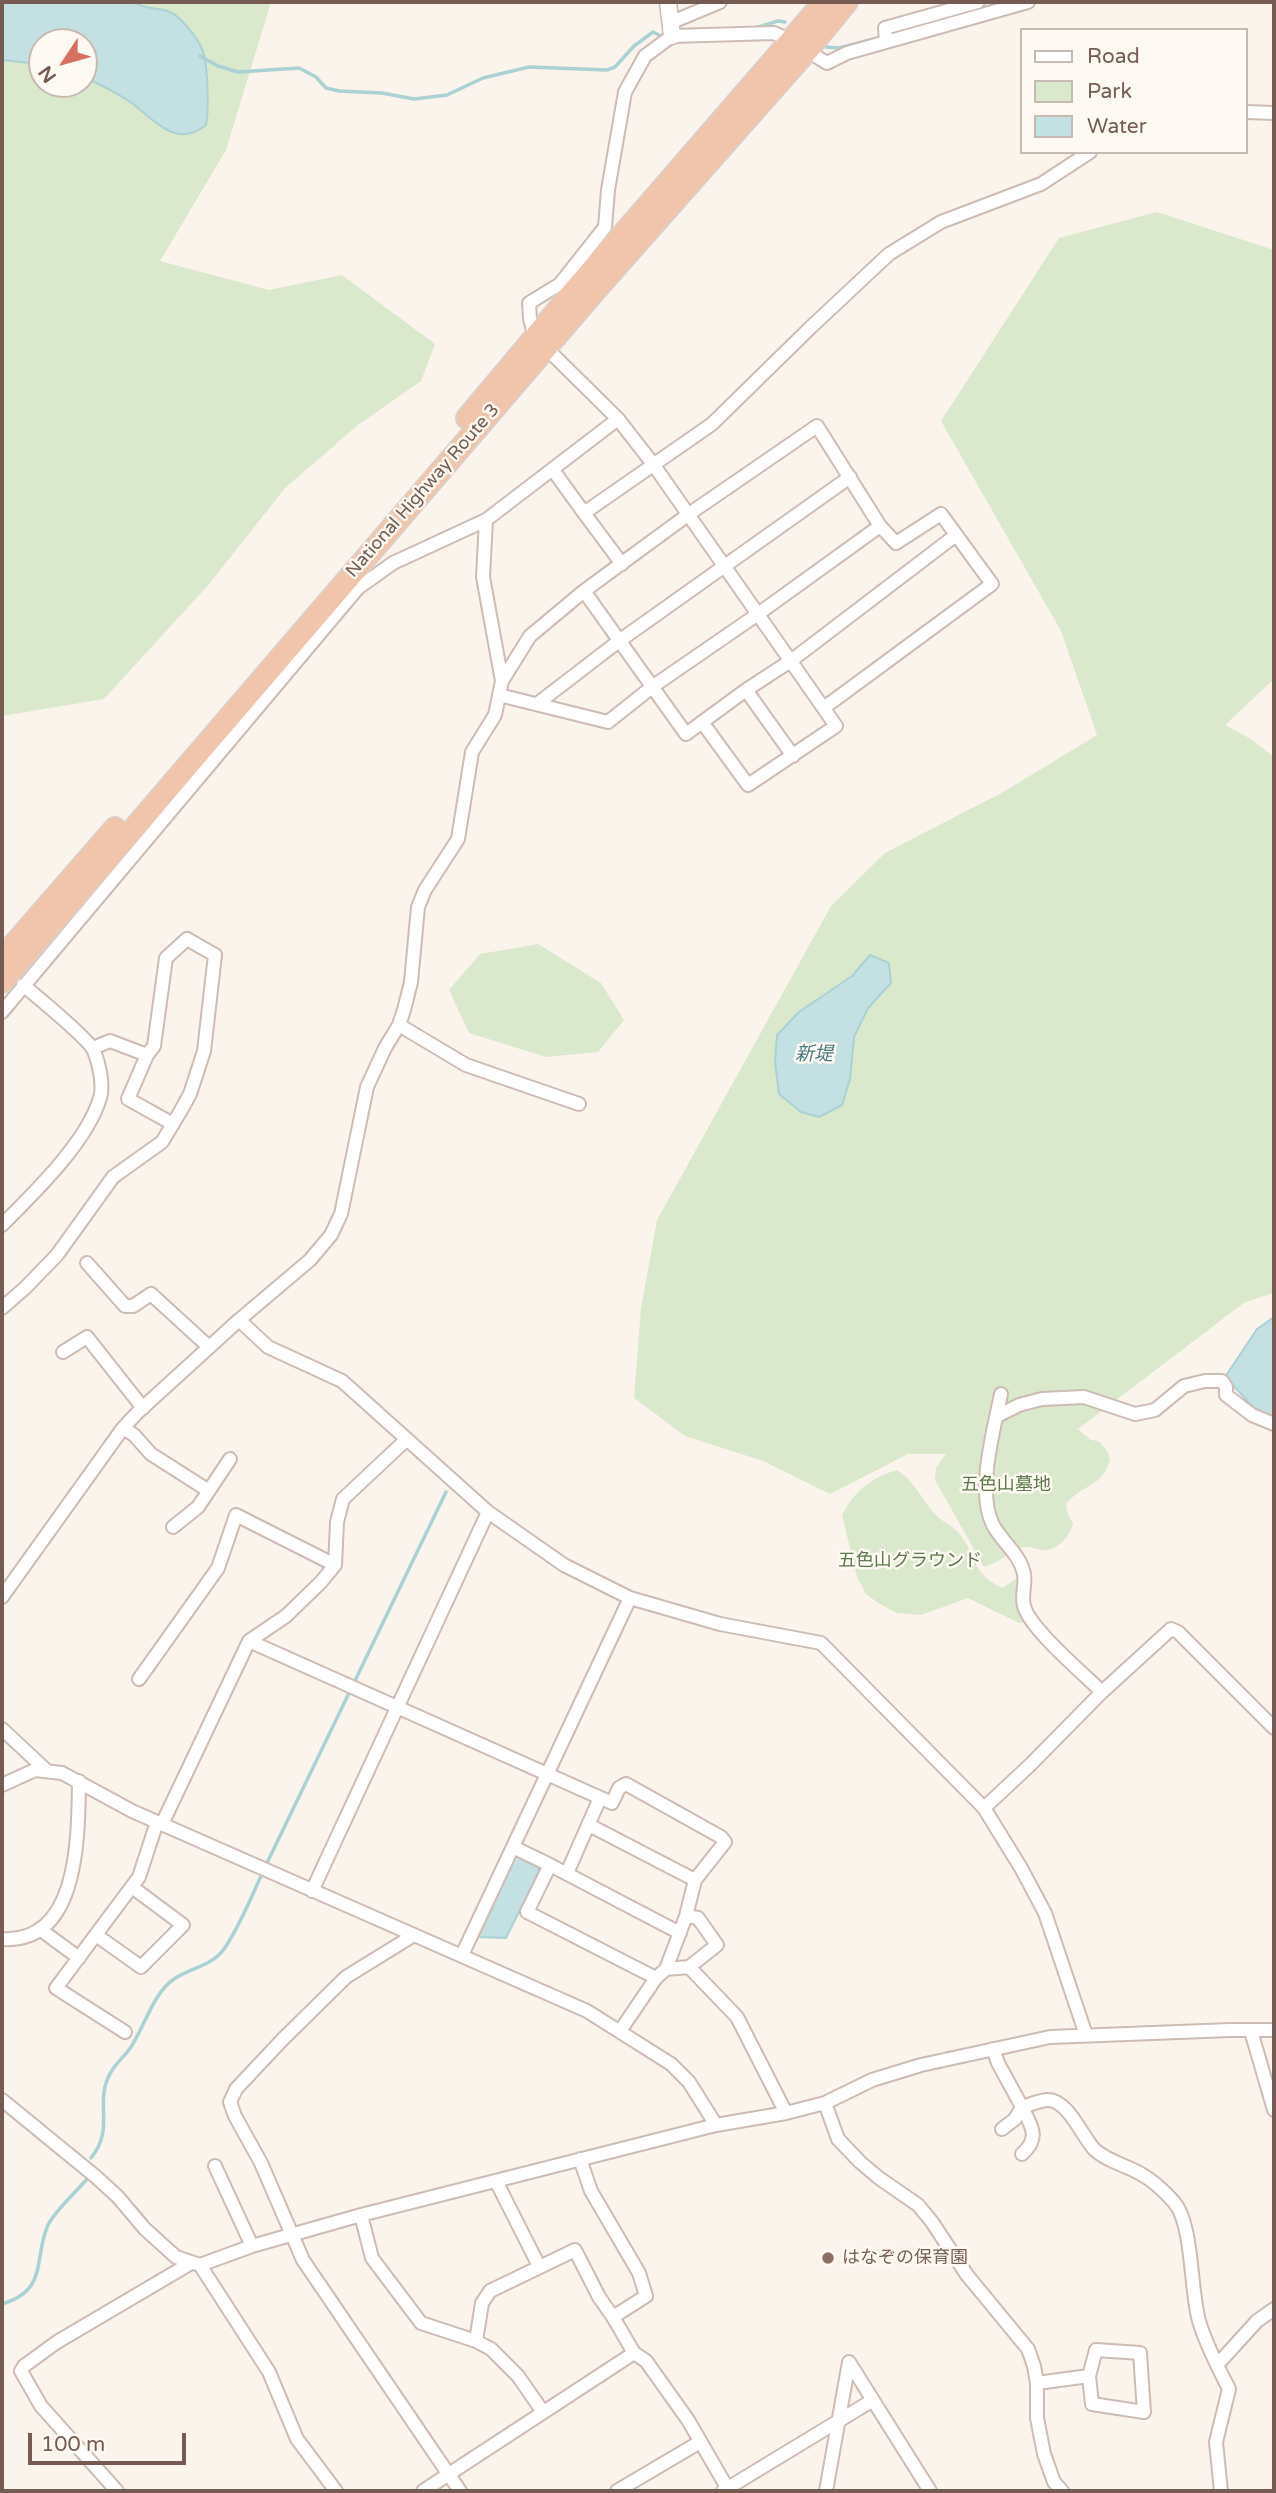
<!DOCTYPE html>
<meta charset="utf-8">
<style>
body{margin:0}
#map{position:relative;width:1276px;height:2493px;overflow:hidden;background:#fbf4ed;font-family:"Varela Round",sans-serif}
canvas{display:block}
.frame{position:absolute;inset:0;border:4px solid #755b51;pointer-events:none}
.legend{position:absolute;left:1020px;top:28px;width:228px;height:126px;box-sizing:border-box;background:#fef9f3;border:2px solid #c7bab2;margin:0;padding:9px 12px;list-style:none;font-size:21px;color:#755b51}
.legend li{display:flex;align-items:center;gap:14px;height:35px}
.legend b{width:35px;border:2px solid #c7bab2}
.north{position:absolute;left:28px;top:28px;width:70px;height:70px;box-sizing:border-box;background:#fef9f3;border:2px solid #c7bab2;border-radius:50%;rotate:234deg;font-size:19px;font-weight:700;line-height:28px;text-align:center;color:#755b51}
.north::after{content:'';display:block;margin:auto;width:24px;height:32px;background:#d77060;clip-path:polygon(50% 0,100% 100%,50% 72%,0 100%)}
.scale{position:absolute;left:28px;top:2433px;width:158px;height:32px;box-sizing:border-box;border:4px solid #755b51;border-top:0;padding-left:9px;font-size:21px;line-height:24px;white-space:nowrap;color:#755b51;-webkit-text-stroke:5px #fef9f3;paint-order:stroke}
</style>
<div id="map">
<canvas width="1276" height="2493"></canvas>
<div class="frame"></div>
<ul class="legend">
<li><b style="height:9px;background:#fff"></b>Road</li>
<li><b style="height:19px;background:#dae8cc"></b>Park</li>
<li><b style="height:19px;background:#c3e1e3"></b>Water</li>
</ul>
<div class="north">N</div>
<div class="scale">100 m</div>
</div>
<script>
const ctx = document.querySelector('canvas').getContext('2d');
ctx.lineJoin = 'round';
function paint(path, color) {
  ctx.fillStyle = color;
  ctx.fill(path, 'evenodd');
}
function stroke(path, color, width, dash) {
  ctx.strokeStyle = color;
  ctx.lineWidth = width;
  ctx.lineCap = dash ? 'butt' : 'round';
  ctx.setLineDash(dash || []);
  ctx.stroke(path);
}
function write(font, color, halo, rows, align = 'center') {
  ctx.font = font + ' "Varela Round","Noto Sans JP",sans-serif';
  ctx.lineWidth = 5;
  ctx.setLineDash([]);
  ctx.textBaseline = 'middle';
  ctx.strokeStyle = halo;
  ctx.fillStyle = color;
  for (const [text, x, y, turn = 0] of rows) {
    ctx.save();
    ctx.translate(x, y);
    ctx.rotate((+turn || 0) * Math.PI / 180);
    ctx.textAlign = isNaN(turn) ? turn : align;
    if (halo) ctx.strokeText(text, 0, 0);
    ctx.fillText(text, 0, 0);
    ctx.restore();
  }
}
const green = new Path2D(`
 M2,2H271L226,150L160,261L269,290L342,275L435,344L421,381L358,425L285,488L210,583L104,699L2,716ZM42,42H84V84H42Z
 M1157,212L1274,250V679L1225,725L1251,739L1274,757V1293L1245,1302L1078,1429L1091,1440L1099,1441L1108,1452L1110,1460C1102,1488 1082,1484 1066,1504L1067,1512L1073,1524C1069,1538 1056,1552 1041,1550C1035,1549 1030,1546 1024,1547C1010,1551 999,1563 984,1567L935,1480L936,1468L946,1454H908L830,1494L763,1461L685,1436L634,1398L641,1308L657,1220L831,906L885,853L1005,791L1097,735L1061,631L941,421L1059,238Z
 M538,944L601,983L624,1020L598,1052L546,1057L469,1033L449,990L480,954Z
 M897,1470C915,1481 922,1501 937,1516C943,1522 953,1526 959,1533C978,1557 970,1572 1002,1588L1024,1574V1606L1034,1621L1019,1623L968,1598L921,1615L897,1613L878,1603L866,1594L857,1577L842,1515C855,1491 870,1478 897,1470Z`);
const water = new Path2D(`
 M2,2H133C145,10 158,7 170,12C181,17 197,37 202,49C208,62 209,110 206,125C175,150 153,118 129,101C116,93 99,83 84,78V42H42V70L30,63L2,60Z
 M870,955L889,963L891,983L868,1008L854,1037L850,1079L842,1105L819,1117L801,1112L779,1094L775,1062L777,1035L799,1012L852,976Z
 M1274,1317V1420L1256,1410L1225,1377L1257,1329Z
 M513,1854L538,1867L539,1871L506,1938L475,1937Z`);
const stream = new Path2D(`
 M937,21L1004,2
 M752,29L778,21L785,22
 M826,47L839,48L882,37
 M200,56L218,66L238,72L299,68L316,77L326,88L339,91L382,93L414,99L447,95L483,78L529,67L607,70L615,67L634,46L653,32L663,37
 M266,1865L446,1492
 M91,2158C116,2128 93,2102 111,2072C116,2063 125,2056 131,2047C145,2026 153,1993 174,1979C190,1968 212,1966 224,1949C240,1926 251,1897 263,1872
 M2,2304C49,2290 33,2259 48,2225C55,2211 76,2192 87,2179`);
const minor = new Path2D(`
 M672,22L720,2
 M886,42L885,28L978,2
 M1246,112L1274,113
 M553,470L584,513
 M486,520L483,577L502,681
 M622,564L584,513L712,424L811,327L889,254L941,222L1041,184L1090,152
 M584,591L686,734L746,690L792,660L956,535
 M746,690L793,756
 M499,695L608,722L652,687L758,614L880,526
 M537,704L619,641L850,477
 M702,722L748,785L836,726L653,464L618,419L535,337L530,319L529,303L560,284L605,227L608,190L625,92L645,56L672,36L774,33L791,41L827,63L847,53L1028,2
 M2,1012L358,588L393,563L486,520L618,419
 M399,1025L466,1065L579,1104
 M93,1048L110,1041L147,1055
 M2,1225C34,1193 87,1142 100,1098C104,1085 99,1063 94,1051C89,1039 36,996 23,985
 M87,1263L125,1306H133L151,1294L209,1347
 M2,1308L25,1288L57,1255L113,1177L162,1142L180,1112L190,1094L204,1051L215,955L187,939L166,958L154,1046L147,1055L128,1099L173,1124
 M239,1320L268,1347L342,1381L488,1512L564,1565L630,1598L720,1624L821,1643L984,1808L1021,1868L1045,1913L1086,2035
 M63,1352L87,1337L143,1408
 M1001,1394C994,1429 976,1492 993,1525C1002,1542 1020,1554 1024,1574C1026,1584 1021,1596 1024,1606C1030,1629 1084,1674 1102,1692
 M997,1416L1019,1405L1042,1399L1084,1397L1135,1414L1155,1410L1184,1386L1205,1381H1222L1226,1387V1395L1252,1415L1274,1424
 M123,1428L134,1435L151,1454L209,1491
 M173,1527L198,1507L230,1459
 M2,1597L123,1428L139,1411L239,1320L310,1260L331,1235L341,1214L367,1087L385,1048L399,1025L404,1010L411,982L418,907L425,890L458,839L472,752L495,715L502,681L530,636L584,591L689,514L817,426L880,526L896,543L941,514L992,584L825,707
 M249,1641L286,1616L321,1582L335,1565L337,1522L343,1499L407,1439
 M139,1679L218,1568L236,1515L335,1565
 M2,1729L46,1770
 M2,1785L35,1770L62,1773L132,1811L587,2011L671,2064L689,2082L716,2125
 M984,1808L1030,1765L1102,1692L1171,1629L1178,1632L1274,1728
 M162,1824L249,1641L612,1803L619,1788L626,1784L721,1837L725,1842L695,1880L686,1916L666,1969L656,1978L620,2031
 M589,1825L695,1880
 M513,1847L550,1865
 M567,1873L600,1798
 M312,1891L488,1512
 M41,1930L79,1958
 M96,1935L141,1967L183,1925L132,1887
 M414,1935L346,1977L282,2040L236,2089L230,2102L235,2116L261,2163L303,2260L460,2491
 M2,1939C80,1944 78,1835 79,1781
 M462,1955L630,1598
 M689,1967L737,2017L786,2113
 M666,1969L689,1967L717,1945L698,1918L686,1916
 M656,1978L527,1912L550,1865L680,1933
 M1251,2031L1274,2110
 M125,2032L56,1988L139,1877L157,1822
 M993,2049L998,2063L1022,2107C1030,2105 1040,2100 1048,2100C1068,2100 1082,2136 1094,2149C1106,2161 1126,2165 1141,2174C1152,2180 1165,2192 1174,2202C1193,2224 1190,2288 1199,2321C1206,2345 1218,2367 1229,2389L1216,2442L1221,2491
 M2,2100L95,2176L118,2197L145,2229L176,2257L200,2265L269,2372L297,2439L336,2491
 M825,2103L838,2139L860,2162L879,2178L918,2205L932,2222L967,2275L1028,2349L1034,2366L1037,2383V2418L1044,2454L1054,2482L1062,2491
 M1002,2129L1015,2119L1022,2107C1031,2126 1041,2137 1022,2154
 M580,2159L591,2191L639,2273L646,2296L613,2317L634,2353L646,2361L688,2420L729,2491
 M215,2166L252,2246
 M496,2181L539,2266
 M361,2215L372,2258L421,2323L476,2341L491,2349L518,2376L543,2412
 M200,2265L252,2246L361,2215L716,2125L786,2113L825,2103L872,2080L921,2065L1050,2037L1230,2030H1274
 M476,2341L482,2303L490,2291L575,2250L599,2297L613,2317
 M1217,2365L1257,2321L1274,2309
 M1037,2383L1089,2376L1092,2404L1144,2412L1140,2353L1096,2350L1089,2376
 M117,2491L41,2406L21,2371L24,2366L57,2342L191,2263
 M423,2491L634,2353
 M617,2491L700,2442
 M723,2491L873,2400
 M826,2491L849,2362L930,2491`);
const tertiary = new Path2D(`
 M668,2L672,36`);
const trunk = new Path2D(`
 M467,418L572,293L824,2
 M2,958L115,828
 M2,982L595,291L806,52L847,2`);
const markers = [
 [828,2258,7,"#8d6e63"]
];
const streetNames = [
 ["National Highway Route 3",423,491,-49]
];
const parkNames = [
 ["五色山墓地",1006,1485],
 ["五色山グラウンド",910,1561]
];
const educationNames = [
 ["はなぞの保育園",842,2258]
];
const waterNames = [
 ["新堤",814,1055]
];
paint(green, '#dae8cc');
paint(water, '#c3e1e3');
stroke(water, '#aad1d4', 2);
stroke(stream, '#aad1d4', 3.5);
stroke(minor, '#cdbcb3', 16);
stroke(tertiary, '#cdbcb3', 19);
stroke(trunk, '#d8d1ce', 24);
stroke(minor, '#fff', 12);
stroke(tertiary, '#fff', 16);
stroke(trunk, '#f0c5ac', 21);
for (const [x, y, r, color] of markers) {
  const dot = new Path2D();
  dot.arc(x, y, r, 0, 2 * Math.PI);
  ctx.fillStyle = color;
  ctx.fill(dot);
  stroke(dot, '#fef9f3', 2.5);
}
write('18px', '#755b51', '#fef9f3', streetNames);
write('18px', '#5c794a', '#fef9f3', parkNames);
write('18px', '#785e54', '#fef9f3', educationNames, 'left');
write('italic 19px', '#497a7f', '#fef9f3', waterNames);
</script>
